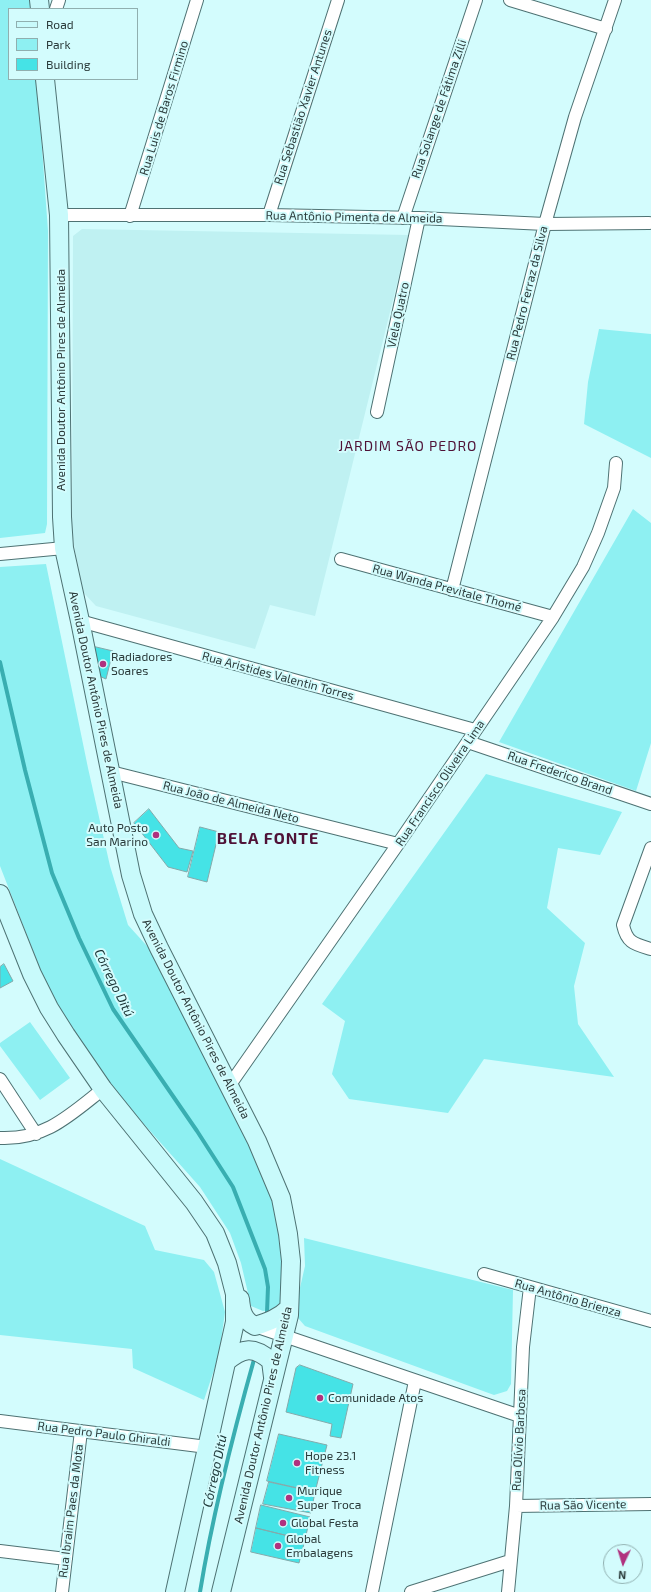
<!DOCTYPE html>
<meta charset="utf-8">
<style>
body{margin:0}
#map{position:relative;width:651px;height:1592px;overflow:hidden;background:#d3fcfd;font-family:"Exo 2",sans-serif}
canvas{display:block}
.legend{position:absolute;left:8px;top:8px;width:130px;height:72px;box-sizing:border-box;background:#d3fcfd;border:1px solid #90afaf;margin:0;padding:5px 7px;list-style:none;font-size:12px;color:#2b3b3b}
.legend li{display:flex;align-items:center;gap:8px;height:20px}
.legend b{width:20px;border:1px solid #90afaf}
.north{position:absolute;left:603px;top:1544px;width:40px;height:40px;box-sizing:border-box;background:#d3fcfd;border:1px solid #90afaf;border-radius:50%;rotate:184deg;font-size:11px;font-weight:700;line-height:16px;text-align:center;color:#2b3b3b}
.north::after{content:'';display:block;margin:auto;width:14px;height:18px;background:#b0317e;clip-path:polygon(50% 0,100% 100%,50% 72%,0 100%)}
</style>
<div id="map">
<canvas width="651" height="1592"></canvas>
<ul class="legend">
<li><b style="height:5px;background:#c8fafb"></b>Road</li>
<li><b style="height:11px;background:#8ef0f2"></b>Park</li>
<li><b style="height:11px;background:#45e3e6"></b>Building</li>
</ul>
<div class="north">N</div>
</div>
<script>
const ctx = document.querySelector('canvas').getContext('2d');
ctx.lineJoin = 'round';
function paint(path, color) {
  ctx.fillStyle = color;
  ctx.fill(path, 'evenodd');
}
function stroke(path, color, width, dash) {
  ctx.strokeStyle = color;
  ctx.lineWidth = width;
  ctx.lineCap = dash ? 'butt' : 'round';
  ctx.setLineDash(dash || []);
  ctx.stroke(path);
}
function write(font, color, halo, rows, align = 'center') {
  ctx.font = font + ' "Exo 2",sans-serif';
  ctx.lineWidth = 4;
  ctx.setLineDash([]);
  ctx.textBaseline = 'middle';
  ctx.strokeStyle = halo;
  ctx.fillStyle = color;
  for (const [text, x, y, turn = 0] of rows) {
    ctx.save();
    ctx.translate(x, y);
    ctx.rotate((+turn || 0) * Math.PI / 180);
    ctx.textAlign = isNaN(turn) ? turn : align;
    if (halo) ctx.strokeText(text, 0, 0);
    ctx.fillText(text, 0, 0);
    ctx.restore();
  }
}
const built = new Path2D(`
 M82,229L409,235L315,616L270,605L255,649L96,606L81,590L72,532L73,236Z`);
const green = new Path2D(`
 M0,0H34V9H9V79H37L48,231L47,524L45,533L0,538Z
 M599,329L651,334V458L584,424L588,382Z
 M633,509L651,523V743L636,791L499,742Z
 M46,564L88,768L110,866L128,925L157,957L246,1137L271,1197L281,1227L284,1260L282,1301L275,1309L263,1311L251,1306L241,1263L230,1233L200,1187L110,1086L56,1004L39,966L0,866V567Z
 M486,774L622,812L600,855L558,848L547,908L585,943L574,986L578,1024L614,1077L484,1059L448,1113L349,1099L332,1074L345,1021L322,1004Z
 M30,1022L70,1078L40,1100L0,1046V1043Z
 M0,1159L145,1226L155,1250L204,1260L214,1272L225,1312L219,1355L204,1400L133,1368L132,1349L0,1335Z
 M304,1238L513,1290L511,1384L507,1391L494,1395L305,1326L298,1318L297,1301L305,1266Z`);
const stream = new Path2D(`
 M0,662L25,770L52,873L79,938L113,1009L197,1131L233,1187L265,1269L268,1287L267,1312
 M200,1592C213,1512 233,1434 255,1356`);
const building = new Path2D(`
 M92,646L113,651L106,679L99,676Z
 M149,809L179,848L193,851L187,872L168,867L134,823Z
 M200,827L219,832L207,882L188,877Z
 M4,964L13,981L0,988V967Z
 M300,1365L353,1384L341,1438L330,1436L332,1424L286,1412L296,1368Z
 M279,1434L327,1445L315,1492L267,1481Z
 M269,1482L315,1492L311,1513L263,1504Z
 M261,1505L310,1517L305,1540L256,1528Z
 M256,1528L305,1540L299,1563L251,1552Z`);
const minor = new Path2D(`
 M510,0L606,29
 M56,9L59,0
 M59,215H269L419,218L545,224L649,223
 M269,215L338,0
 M130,216L197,0
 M403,218L476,0
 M377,412L419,218
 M0,554L64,548
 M341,559L553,617
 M452,590L545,224L575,117L615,0
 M80,621L475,730
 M468,742L651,804
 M111,772L398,844
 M651,848L623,925C627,943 634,944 651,949
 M0,1079L36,1134
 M229,1086L398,844L553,617L583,567L598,533L614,488L616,463
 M0,1138C45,1140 70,1115 103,1089
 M484,1274L651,1321
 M255,1326L520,1416
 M0,1421L207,1447
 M516,1506L651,1504
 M0,1551L66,1559
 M62,1592L81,1431
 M372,1592L415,1381
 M411,1592L510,1561
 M508,1592L516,1506L523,1347L530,1287`);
const secondary = new Path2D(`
 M39,0L40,9
 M45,79L59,215L62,517L64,548L80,621L131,875L143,914L159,948L257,1141L281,1198L288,1234L291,1261L289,1315L221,1592
 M0,894L32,974L49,1008L66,1035L103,1089L194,1202L215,1233L227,1263L235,1294V1322L175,1592
 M240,1299C241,1311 243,1320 255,1326C268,1322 279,1318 289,1308
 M226,1362C243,1347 254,1346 271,1361L273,1377`);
const markers = [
 [103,664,4,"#b0317e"],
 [156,835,4,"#b0317e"],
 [320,1398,4,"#b0317e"],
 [297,1463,4,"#b0317e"],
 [289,1498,4,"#b0317e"],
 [283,1523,4,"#b0317e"],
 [278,1546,4,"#b0317e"]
];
const streetNames = [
 ["Rua Sebastião Xavier Antunes",303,107,-72],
 ["Rua Luis de Baros Firmino",164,108,-73],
 ["Rua Solange de Fátima Zilli",439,109,-71],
 ["Rua Antônio Pimenta de Almeida",354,217,1],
 ["Rua Pedro Ferraz da Silva",527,293,-76],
 ["Viela Quatro",398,315,-78],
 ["Avenida Doutor Antônio Pires de Almeida",61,380,-90],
 ["Rua Wanda Previtale Thomé",447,588,15],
 ["Rua Aristides Valentin Torres",278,676,15],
 ["Avenida Doutor Antônio Pires de Almeida",96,700,78],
 ["Rua Frederico Brand",560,773,19],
 ["Rua Francisco Oliveira Lima",440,783,-56],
 ["Rua João de Almeida Neto",231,802,14],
 ["Avenida Doutor Antônio Pires de Almeida",196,1019,63],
 ["Rua Antônio Brienza",568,1298,16],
 ["Avenida Doutor Antônio Pires de Almeida",263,1415,-77],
 ["Rua Pedro Paulo Ghiraldi",104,1434,7],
 ["Rua Olívio Barbosa",519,1440,-87],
 ["Rua São Vicente",583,1505,-1],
 ["Rua Ibraim Paes da Mota",71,1511,-83]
];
const poiNames = [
 ["Radiadores",111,657],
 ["Soares",111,671],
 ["Auto Posto",148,828,"right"],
 ["San Marino",148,842,"right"],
 ["Comunidade Atos",328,1398],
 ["Hope 23.1",305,1456],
 ["Fitness",305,1470],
 ["Murique",297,1491],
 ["Super Troca",297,1505],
 ["Global Festa",291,1523],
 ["Global",286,1539],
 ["Embalagens",286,1553]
];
const waterNames = [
 ["Córrego Ditú",114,983,64],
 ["Córrego Ditú",215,1471,-78]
];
const quarterNames = [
 ["JARDIM SÃO PEDRO",408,446]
];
const districtNames = [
 ["BELA FONTE",268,839]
];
paint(built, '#bff1f2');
paint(green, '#8ef0f2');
stroke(stream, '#39aeb1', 4);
paint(building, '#45e3e6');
stroke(building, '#83aaab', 1);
stroke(minor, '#4e7273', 14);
stroke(secondary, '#4e7273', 20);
stroke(minor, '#fff', 12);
stroke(secondary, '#c8fafb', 18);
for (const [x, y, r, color] of markers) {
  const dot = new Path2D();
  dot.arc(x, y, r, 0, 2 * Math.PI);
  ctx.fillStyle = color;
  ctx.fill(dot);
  stroke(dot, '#d3fcfd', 1.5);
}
write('12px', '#2b3b3b', '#d3fcfd', streetNames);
write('12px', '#2b3b3b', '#d3fcfd', poiNames, 'left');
write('italic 13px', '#1b3435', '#d3fcfd', waterNames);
ctx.letterSpacing = '1px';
write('14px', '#4f1237', '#d3fcfd', quarterNames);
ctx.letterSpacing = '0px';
ctx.letterSpacing = '1px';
write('bold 16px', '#4f1237', '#d3fcfd', districtNames);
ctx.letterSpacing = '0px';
</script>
